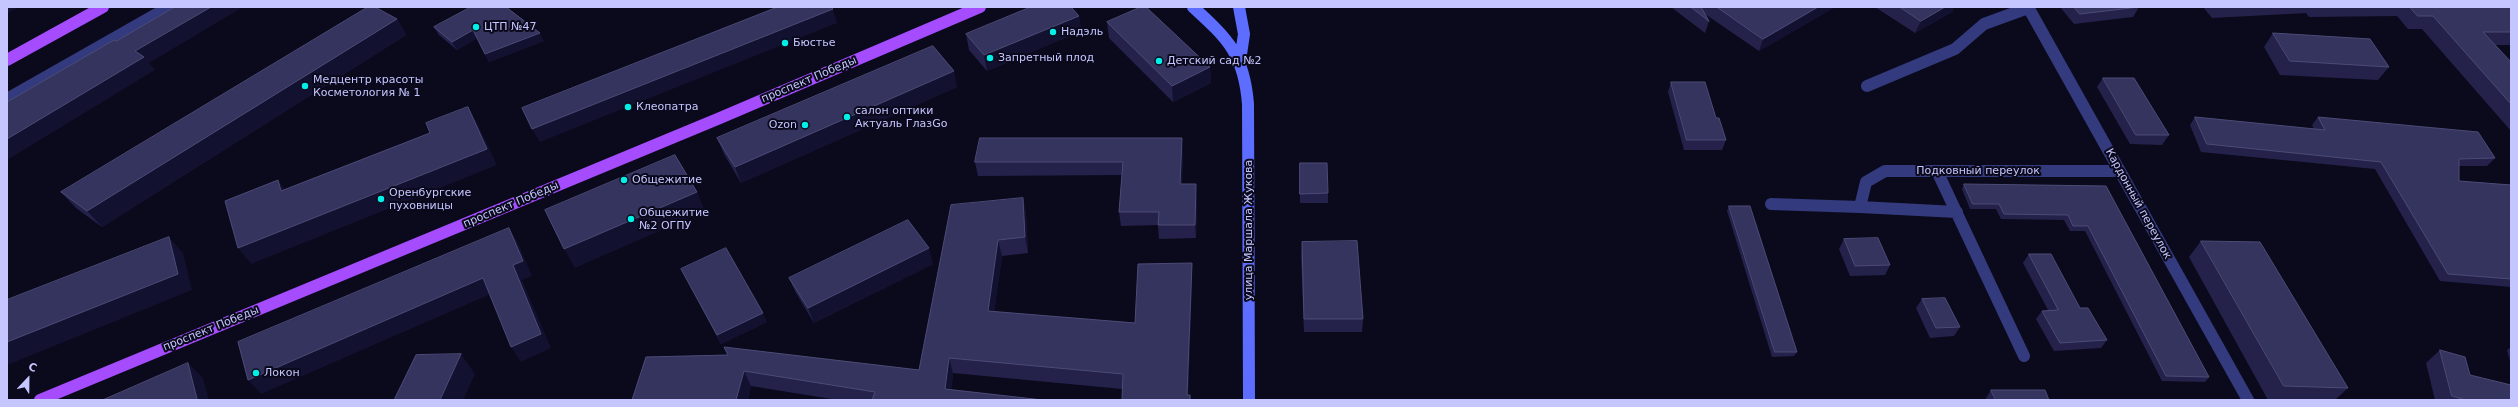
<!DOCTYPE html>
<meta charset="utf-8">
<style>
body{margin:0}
#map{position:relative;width:2518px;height:407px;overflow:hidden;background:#0b0a1c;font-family:"DejaVu Sans",sans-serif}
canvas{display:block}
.frame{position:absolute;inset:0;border:8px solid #c5c6ff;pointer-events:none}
.north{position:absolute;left:8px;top:359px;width:40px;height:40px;-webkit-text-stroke:3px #0b0a1c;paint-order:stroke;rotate:22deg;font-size:11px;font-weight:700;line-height:16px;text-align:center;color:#c5c6ff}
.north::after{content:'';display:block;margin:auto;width:14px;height:18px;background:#c5c6ff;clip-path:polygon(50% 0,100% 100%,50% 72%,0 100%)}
</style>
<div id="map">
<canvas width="2518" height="407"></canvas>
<div class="frame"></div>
<div class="north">С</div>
</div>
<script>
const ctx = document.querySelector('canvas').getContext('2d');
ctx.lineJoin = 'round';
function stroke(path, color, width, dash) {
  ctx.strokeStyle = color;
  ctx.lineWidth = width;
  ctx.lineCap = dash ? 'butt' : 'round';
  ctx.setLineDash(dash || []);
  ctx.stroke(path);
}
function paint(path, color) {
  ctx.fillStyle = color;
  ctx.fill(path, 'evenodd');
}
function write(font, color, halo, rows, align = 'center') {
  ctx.font = font + ' "DejaVu Sans",sans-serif';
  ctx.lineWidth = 4;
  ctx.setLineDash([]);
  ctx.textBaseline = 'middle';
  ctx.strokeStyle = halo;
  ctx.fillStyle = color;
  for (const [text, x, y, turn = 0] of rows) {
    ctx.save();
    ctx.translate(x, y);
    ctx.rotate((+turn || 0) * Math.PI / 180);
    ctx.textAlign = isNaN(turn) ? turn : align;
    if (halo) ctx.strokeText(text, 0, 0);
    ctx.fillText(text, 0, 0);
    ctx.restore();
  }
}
const street = new Path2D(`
 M2028,7L2248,400
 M1867,86L1955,49L1984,24L2028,8
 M7,99L169,7
 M1937,171L2024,356
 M1771,204L1860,207L1866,182L1885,171H2119
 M1860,207L1957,212`);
const secondary = new Path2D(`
 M1193,7C1228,39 1244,54 1248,104L1249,400
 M1239,7L1244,34L1240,61`);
const primary = new Path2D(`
 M7,60L103,7
 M40,400L720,118L980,7`);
const wall = new Path2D(`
 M1671,7H1835L1759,51L1705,14L1709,21L1705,33Z
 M1875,7H1954L1952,12L1915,33Z
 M2060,7H2139L2133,17L2074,24Z
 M2203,7H2511V45H2495L2511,62V131L2422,29H2408L2397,16L2309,17L2306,13L2212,18Z
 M1079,16L1081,31L987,71L969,50L966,34Z
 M397,19L406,35L102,227L76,208L61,192Z
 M1107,22L1210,67L1211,83L1173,102L1109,38Z
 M434,27L544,41L489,62L477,38L457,50L439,35Z
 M2273,33L2389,67L2378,80L2280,75L2264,47Z
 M2103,78L2169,135L2162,145L2130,144L2097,87Z
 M1671,82L1716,118L1726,140L1722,150H1684L1668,92Z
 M957,87L741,183L724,154L717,138Z
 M2195,117L2314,129L2312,125L2318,117L2495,158L2487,166H2459V181L2511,185V287L2440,281L2375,169L2201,152L2190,125Z
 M1183,151L1182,184L1197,197L1196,238L1159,239L1158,225L1121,226L1119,212L1122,175L978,176L975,162Z
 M1300,163L1328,193V203H1300Z
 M1964,184L2106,186L2209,377L2205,382L2162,381L2085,231H2070L2064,220L2001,219L1996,209H1970L1962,189Z
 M1023,198L1026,214L1028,253L1002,256L994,312L1135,323L1192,263V279L1188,395H1190L1191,400H1122V389L953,373L951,390L1043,400H838L751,386L748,400H632L728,355L724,347L919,370Z
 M1729,206L1797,352L1794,356L1772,357L1727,211Z
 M1844,239L1890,265L1885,275L1850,276L1839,249Z
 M2201,241L2348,388L2335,400H2268L2189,257Z
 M1302,242L1363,319L1362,332H1304L1301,255Z
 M2029,254L2080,308L2107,340L2101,348L2054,351L2036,319L2042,311L2048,310L2023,263Z
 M933,264L814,323L796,293L789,278Z
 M681,269L767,322L721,344Z
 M1922,299L1960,327L1954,336L1930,338L1916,308Z
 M2511,347V365L2507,350Z
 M2440,350L2470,375L2511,400H2435L2426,363Z
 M1991,390L2049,400H1985Z`);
const shadedWall = new Path2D(`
 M7,7H19L7,13Z
 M211,7H243L149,63L155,70L7,160V139L135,51Z
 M1818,7H1835L1759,51L1763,39Z
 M1945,7H1954L1952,12L1915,33L1921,21Z
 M833,9L837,23L540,142L532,129Z
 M1079,16L1081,31L987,71L984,55Z
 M397,19L406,35L102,227L87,211Z
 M473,30L478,38L457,50L452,42Z
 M540,33L544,41L489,62L485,54Z
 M1210,67L1211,83L1173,102L1172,86Z
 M954,71L957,87L741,183L735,167Z
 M468,107L477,123L497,165L251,264L238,248L487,149Z
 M1182,138L1183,151L1181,197L1180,184Z
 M278,180L290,196L281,191Z
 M1196,184L1197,197L1196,238L1195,225Z
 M697,192L705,211L575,268L564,249Z
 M1023,198L1026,214L1028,253L1025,237Z
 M509,228L518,243L532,276L522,280L551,348L521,362L511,347Z
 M169,237L183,253L192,290L7,365V342Z
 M998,240L1002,256L992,326L988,311Z
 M929,248L933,264L814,323L808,308Z
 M1192,263V279L1188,400L1187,395Z
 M483,278L493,293L261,394L248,380Z
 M763,313L767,322L721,344L717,335Z
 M461,354L475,374L463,400H440Z
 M949,358L953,373L950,400L945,389Z
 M188,363L203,378L209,400H195Z
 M744,371L751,386L748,400H736Z`);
const building = new Path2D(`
 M175,7H211L135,51L144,57L7,139V102L114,40L116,41Z
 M368,7H375L397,19L87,211L61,192Z
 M471,7H506L540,33L485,54L473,30L452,42L434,27Z
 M778,7H831L833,9L532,129L522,108Z
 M1031,7H1071L1079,16L984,55L966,34Z
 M1141,7H1146L1210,67L1172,86L1107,22Z
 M1691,7H1701L1709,21Z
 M1717,7H1818L1763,39Z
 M1900,7H1945L1921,21Z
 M2074,7H2139L2080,14Z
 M2410,7H2511V32H2483L2511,62V104L2433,16H2418Z
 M2273,33L2370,39L2389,67L2290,61Z
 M933,46L954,71L735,167L717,138Z
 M2103,78H2134L2169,135H2136Z
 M1671,82H1705L1716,118H1719L1726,140H1687Z
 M468,107L487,149L238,248L225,201L278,180L281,191L430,133L426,123Z
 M2195,117L2325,130L2318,117L2478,132L2495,158L2459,159V181L2511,185V279L2448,274L2381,162L2207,144Z
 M980,138H1182L1180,184H1196L1195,225H1158L1159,212H1119L1123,162H975Z
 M675,155L697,192L564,249L545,210Z
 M1300,163H1327L1328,193L1300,194Z
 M1964,184L2106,186L2209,377L2166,376L2088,226H2073L2068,215L2004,214L1999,204H1973Z
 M1023,198L1025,237L998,240L988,311L1135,323L1138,264L1192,263L1187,395H1190V400H1122L1123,374L949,358L945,389L1043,400H872L875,392L744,371L736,400H632L646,357L728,355L724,347L919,370L951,205Z
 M1729,206H1750L1797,352H1775Z
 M908,220L929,248L808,308L789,278Z
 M509,228L523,261L513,265L541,334L511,347L483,278L248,380L238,342Z
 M169,237L178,274L7,342V300Z
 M1878,238L1890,265L1855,266L1844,239Z
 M1357,241L1363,319H1304L1302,242Z
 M2201,241L2260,242L2348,388L2284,386Z
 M726,248L763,313L717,335L681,269Z
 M2029,254H2051L2080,308H2088L2107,340L2060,343L2042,311L2058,310Z
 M1945,298L1960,327L1936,328L1922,299Z
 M2440,350L2465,357L2470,375L2511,385V400H2466L2452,396Z
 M461,354L440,400H394L416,355Z
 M188,363L197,399L195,400H103Z
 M1991,390H2045L2049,400H1996Z`);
const markers = [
 [476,27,4,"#00f0e8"],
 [1053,32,4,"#00f0e8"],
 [785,43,4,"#00f0e8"],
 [990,58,4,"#00f0e8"],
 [1159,61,4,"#00f0e8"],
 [305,86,4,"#00f0e8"],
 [628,107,4,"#00f0e8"],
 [847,117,4,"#00f0e8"],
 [805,125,4,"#00f0e8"],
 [624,180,4,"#00f0e8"],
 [381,199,4,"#00f0e8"],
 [631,219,4,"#00f0e8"],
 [256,373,4,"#00f0e8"]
];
const poiNames = [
 ["ЦТП №47",484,27],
 ["Надэль",1061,32],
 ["Бюстье",793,43],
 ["Запретный плод",998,58],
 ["Детский сад №2",1167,61],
 ["Медцентр красоты",313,80],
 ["Косметология № 1",313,93],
 ["Клеопатра",636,107],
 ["салон оптики",855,111],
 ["Актуаль ГлазGo",855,124],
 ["Ozon",797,125,"right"],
 ["Общежитие",632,180],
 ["Оренбургские",389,193],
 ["пуховницы",389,206],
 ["Общежитие",639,213],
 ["№2 ОГПУ",639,226],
 ["Локон",264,373]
];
const streetNames = [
 ["проспект Победы",809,80,-23],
 ["Подковный переулок",1978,171],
 ["Кардонный переулок",2138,204,61],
 ["проспект Победы",511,205,-23],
 ["улица Маршала Жукова",1249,230,-90],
 ["проспект Победы",211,329,-22]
];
stroke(street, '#333a7d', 12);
stroke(secondary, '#5c6dff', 12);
stroke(primary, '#a54cff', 12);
paint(wall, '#24224b');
paint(shadedWall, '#131130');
paint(building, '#35345e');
stroke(building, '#4c4b77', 1);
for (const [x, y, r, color] of markers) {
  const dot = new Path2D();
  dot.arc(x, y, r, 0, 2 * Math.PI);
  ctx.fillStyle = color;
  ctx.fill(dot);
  stroke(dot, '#0b0a1c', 1.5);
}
write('11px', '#c5c6ff', '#0b0a1c', poiNames, 'left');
write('11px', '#c5c6ff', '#0b0a1c', streetNames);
</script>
